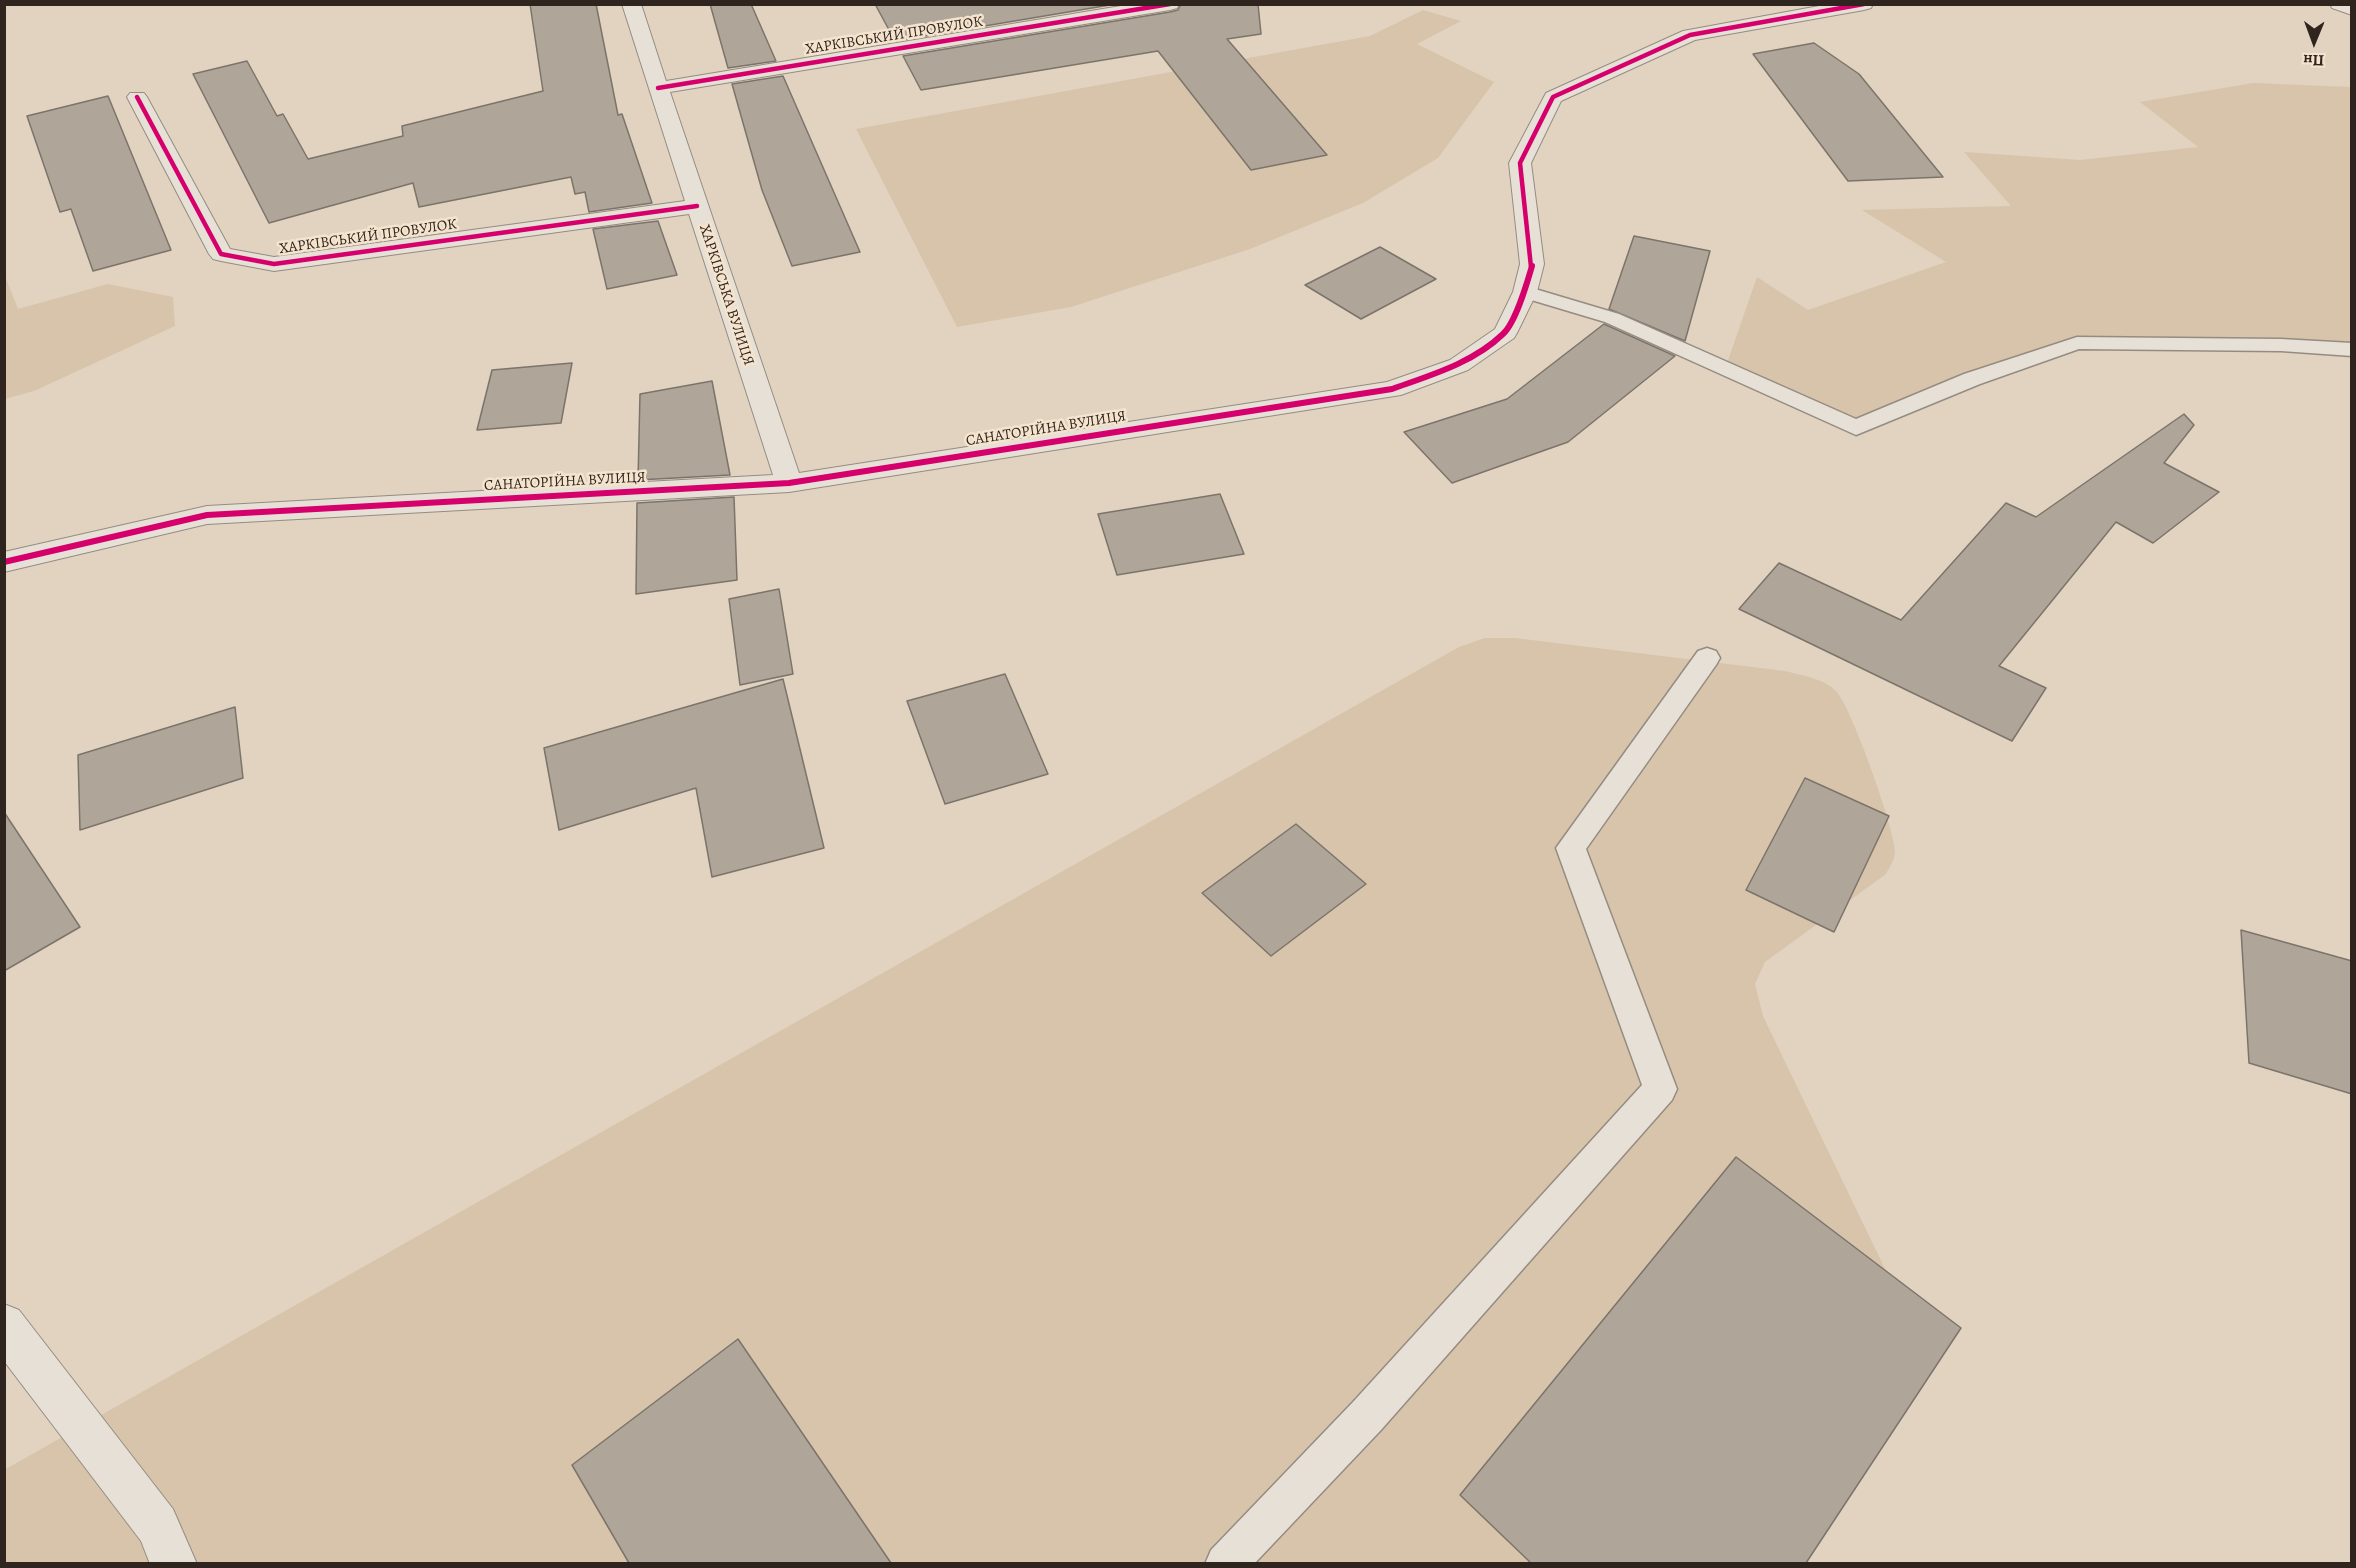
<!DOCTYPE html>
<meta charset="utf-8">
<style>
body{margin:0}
#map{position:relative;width:2356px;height:1568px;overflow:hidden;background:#e1d3c0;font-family:Alegreya,serif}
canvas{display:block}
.frame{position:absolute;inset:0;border:6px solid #30241f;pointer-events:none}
.north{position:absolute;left:2284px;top:12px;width:60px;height:60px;-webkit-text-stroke:4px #f5e4cd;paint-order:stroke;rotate:181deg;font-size:16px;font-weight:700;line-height:24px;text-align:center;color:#30241f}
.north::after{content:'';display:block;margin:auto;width:21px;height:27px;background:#30241f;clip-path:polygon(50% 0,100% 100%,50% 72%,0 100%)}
</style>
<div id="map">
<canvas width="2356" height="1568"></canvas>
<div class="frame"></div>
<div class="north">Пн</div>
</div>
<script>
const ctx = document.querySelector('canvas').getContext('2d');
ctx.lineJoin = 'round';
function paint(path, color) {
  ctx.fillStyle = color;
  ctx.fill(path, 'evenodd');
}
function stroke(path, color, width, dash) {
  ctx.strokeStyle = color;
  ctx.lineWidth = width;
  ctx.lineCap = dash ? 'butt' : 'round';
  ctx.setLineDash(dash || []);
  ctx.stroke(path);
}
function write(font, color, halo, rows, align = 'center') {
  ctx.font = font + ' Alegreya,serif';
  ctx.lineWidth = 5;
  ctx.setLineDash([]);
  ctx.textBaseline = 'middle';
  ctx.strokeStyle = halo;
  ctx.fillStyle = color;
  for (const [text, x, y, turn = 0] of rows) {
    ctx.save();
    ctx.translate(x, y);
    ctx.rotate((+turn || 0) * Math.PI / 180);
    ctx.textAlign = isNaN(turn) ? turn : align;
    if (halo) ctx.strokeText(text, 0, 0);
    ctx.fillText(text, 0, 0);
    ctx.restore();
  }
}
const green = new Path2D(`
 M1423,10L1461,21L1417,44L1494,82L1438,158L1363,203L1250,249L1071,307L957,327L856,129L1370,36Z
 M2253,83L2351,87V350L2077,343L1856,428L1725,369L1757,277L1808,310L1946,262L1862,210L2011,206L1964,152L2080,160L2198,147L2140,102Z
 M5,276L18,309L108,284L173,297L175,326L34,391L5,399Z
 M1485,638H1515L1785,671C1804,676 1822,678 1836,691C1851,706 1895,830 1895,852C1895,859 1889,868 1886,874L1765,962L1755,984L1763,1016L1886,1271L1884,1347L1729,1563H5L4,1470L1459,647Z`);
const building = new Path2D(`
 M530,4H596L618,115L622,114L652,203L589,212L585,192L575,194L571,177L419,207L413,183L269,223L193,74L247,61L277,116L283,114L308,159L403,136L402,126L543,91Z
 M710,4H751L776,61L728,68Z
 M875,4H1116L895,41Z
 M1181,4H1258L1261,34L1227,39L1327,155L1251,170L1158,51L921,90L903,56L1170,12L1178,10Z
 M1814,43L1859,74L1943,177L1848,181L1753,54Z
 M783,76L860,252L792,266L762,190L732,84Z
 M108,96L171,250L93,271L71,209L60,212L27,116Z
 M658,221L677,275L607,289L593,229Z
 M1634,236L1710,251L1685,341L1609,309Z
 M1380,247L1436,279L1361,319L1305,285Z
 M1604,324L1675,356L1568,442L1452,483L1404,432L1507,399Z
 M572,363L561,423L477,430L492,370Z
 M712,381L730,475L638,480L640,394Z
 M2184,414L2194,425L2164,463L2219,492L2153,543L2116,522L1999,666L2046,688L2012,741L1739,609L1779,563L1901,620L2006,503L2036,517Z
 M1220,494L1244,554L1117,575L1098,514Z
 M734,497L737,580L636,594L637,503Z
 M779,589L793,674L740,685L729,599Z
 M1005,674L1048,774L945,804L907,701Z
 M783,679L824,848L712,877L696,788L559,830L544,748Z
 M235,707L243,778L80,830L78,755Z
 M1805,778L1889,816L1834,932L1746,890Z
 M4,812L80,927L4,971Z
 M1296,824L1366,884L1271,956L1202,893Z
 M2241,930L2352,961V1094L2249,1063Z
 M1736,1157L1961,1328L1806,1563H1531L1460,1495Z
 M738,1339L891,1563H629L572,1465Z`);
const lane = new Path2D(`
 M1525,286L1619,314L1856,419L1964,374L2077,337L2281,339L2352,343V356L2281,351L2079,349L1980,384L1856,435L1605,322L1518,296L1515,292L1518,288Z
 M1707,648L1716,651L1720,658L1716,665L1586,849L1677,1089L1672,1100L1381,1430L1254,1564H1205L1211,1550L1353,1402L1642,1085L1556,848L1698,651Z`);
const street = new Path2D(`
 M622,4H641L666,81L1133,4H1179L1177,8L1170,10L670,92L799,473L1387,382L1450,360L1495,329L1513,292L1520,264L1509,163L1546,93L1683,31L1830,4H1873L1871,8L1864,10L1695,40L1561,101L1531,163L1544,264L1537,292L1517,333L1514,338L1468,370L1401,395L789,492L207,524L4,572V552L207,506L773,475L689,214L274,271L221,261L213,259L209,254L127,97L130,93H144L147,97L230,249L274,257L685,201Z
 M2330,4H2352V15L2332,8Z
 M4,1304L19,1310L173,1509L197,1564H150L141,1541L4,1361Z`);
const cyclewayFar1 = new Path2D(`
 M658,88L1170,4
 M137,97L221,254L274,264L697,206
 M1531,267L1520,163L1553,97L1690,35L1864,4`);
const cycleway = new Path2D(`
 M4,562L207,515L789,483L1392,389C1431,375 1473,363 1503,334C1516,322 1527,283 1532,266`);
const farStreetnames = [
 ["ХАРКІВСЬКИЙ ПРОВУЛОК",894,36,-9],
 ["ХАРКІВСЬКИЙ ПРОВУЛОК",368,237,-8],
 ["ХАРКІВСЬКА ВУЛИЦЯ",726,295,72],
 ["САНАТОРІЙНА ВУЛИЦЯ",1046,429,-9],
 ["САНАТОРІЙНА ВУЛИЦЯ",565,482,-3]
];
paint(green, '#d7c4ab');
paint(building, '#afa598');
stroke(building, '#7c746b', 1.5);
stroke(lane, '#958c81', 3);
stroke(street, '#958c81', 2);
paint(lane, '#e7e0d6');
paint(street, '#e7e0d6');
stroke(cyclewayFar1, '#d6006c', 4.5);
stroke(cycleway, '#d6006c', 6);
write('15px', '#30241f', '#f5e4cd', farStreetnames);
</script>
